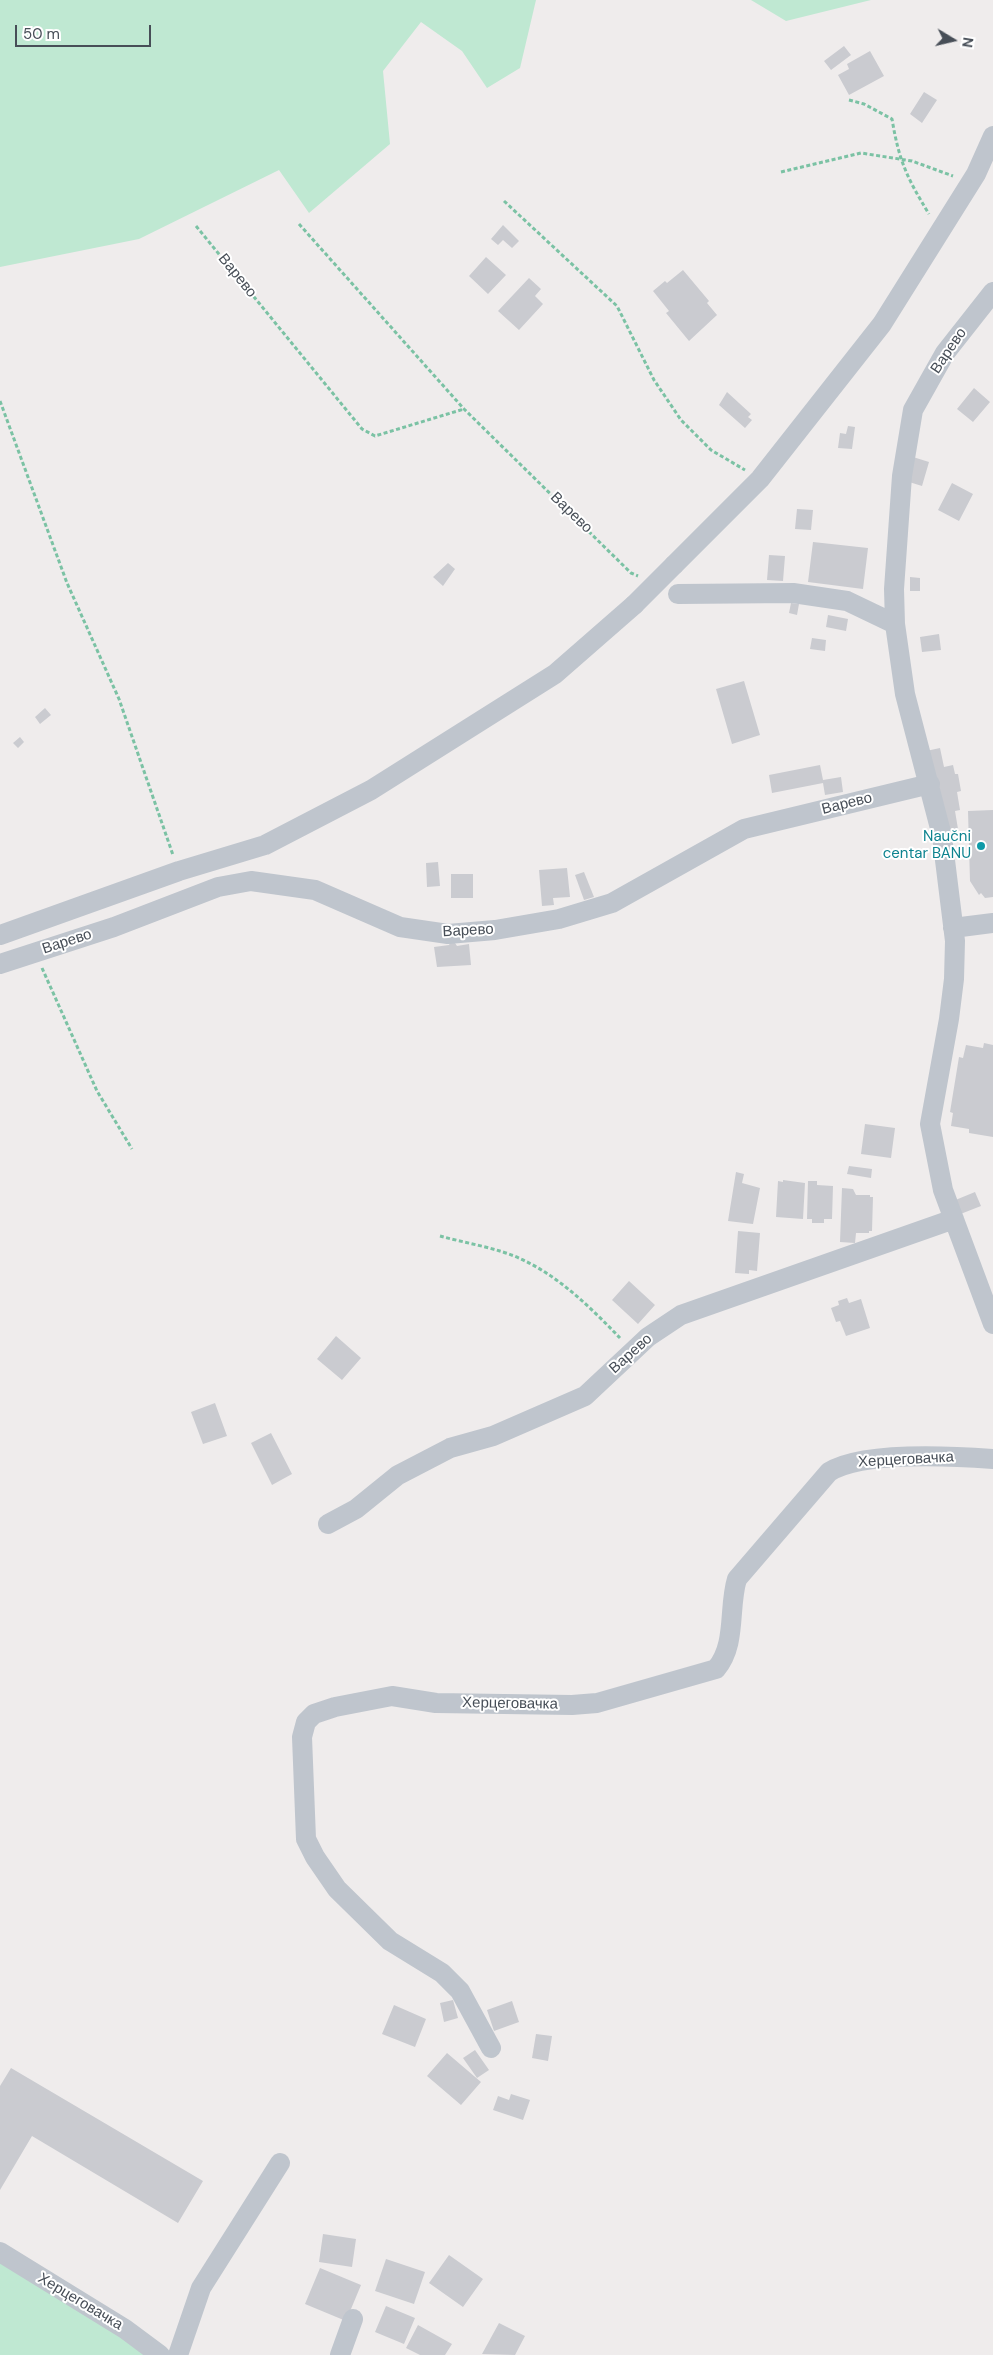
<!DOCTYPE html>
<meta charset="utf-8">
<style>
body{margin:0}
#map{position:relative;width:993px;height:2355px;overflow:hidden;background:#efecec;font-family:"DM Sans",sans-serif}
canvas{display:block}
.north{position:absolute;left:928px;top:15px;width:50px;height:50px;-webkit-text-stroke:4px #fff;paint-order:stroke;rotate:99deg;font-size:14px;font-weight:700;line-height:20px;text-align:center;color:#474e57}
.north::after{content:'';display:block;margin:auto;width:18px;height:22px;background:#474e57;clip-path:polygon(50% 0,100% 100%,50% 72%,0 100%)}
.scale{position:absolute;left:15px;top:25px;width:136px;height:22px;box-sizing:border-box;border:2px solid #474e57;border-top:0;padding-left:6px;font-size:15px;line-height:18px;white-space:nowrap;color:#474e57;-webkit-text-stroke:4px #fff;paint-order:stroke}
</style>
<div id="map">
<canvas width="993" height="2355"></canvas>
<div class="north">N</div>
<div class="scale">50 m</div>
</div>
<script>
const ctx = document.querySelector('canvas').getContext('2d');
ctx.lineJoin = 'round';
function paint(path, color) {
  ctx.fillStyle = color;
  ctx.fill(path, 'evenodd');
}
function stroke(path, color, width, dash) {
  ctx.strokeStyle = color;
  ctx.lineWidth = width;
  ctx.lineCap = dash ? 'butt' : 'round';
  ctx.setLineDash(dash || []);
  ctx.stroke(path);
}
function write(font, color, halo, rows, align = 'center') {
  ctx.font = font + ' "DM Sans",sans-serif';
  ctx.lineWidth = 4;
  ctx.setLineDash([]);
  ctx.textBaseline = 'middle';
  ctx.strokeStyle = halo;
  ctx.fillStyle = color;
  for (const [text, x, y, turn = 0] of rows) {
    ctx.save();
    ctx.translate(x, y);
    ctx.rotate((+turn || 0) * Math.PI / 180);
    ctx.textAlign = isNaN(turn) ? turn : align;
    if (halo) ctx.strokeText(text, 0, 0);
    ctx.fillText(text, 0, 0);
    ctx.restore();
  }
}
const green = new Path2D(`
 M0,0H536L520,68L487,88L462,51L421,22L383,71L390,144L309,213L279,170L139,239L0,267Z
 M751,0H871L786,21Z
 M0,2250L160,2355H0Z`);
const building = new Path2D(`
 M844,46L851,55L831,70L824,61Z
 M870,51L884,76L849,95L838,75L849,69L847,64Z
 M924,92L937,100L922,123L910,114Z
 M503,225L519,241L512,248L503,240L498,245L491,239Z
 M486,257L506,275L488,294L469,276Z
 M683,270L709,301L707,303L717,315L689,341L666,313L669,311L653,291L665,281L667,283Z
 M529,278L541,289L535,296L543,304L519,330L498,311Z
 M974,388L990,402L973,422L957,409Z
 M727,392L751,414L748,417L752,420L745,428L719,405Z
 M848,426L855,427L852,449L838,448L840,433L846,434Z
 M913,457L929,462L922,486L906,481Z
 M952,483L973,494L959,521L938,510Z
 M797,509L813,510L811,530L795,529Z
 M813,542L868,548L863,589L808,582Z
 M769,555L785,556L783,581L767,580Z
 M448,563L455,569L443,586L433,577Z
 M910,577L920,578V591H910Z
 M791,603L799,604L797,615L789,613Z
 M828,615L848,619L846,631L826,627Z
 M939,634L941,650L922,652L920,637Z
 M812,638L826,640L825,651L810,649Z
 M744,681L760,735L732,744L716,689Z
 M45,708L51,715L40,724L35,717Z
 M20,737L24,742L18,748L13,743Z
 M940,748L944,767L953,765L955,774H958L961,791L957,792L960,810L955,811L959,835L950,837L926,751Z
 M820,765L823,780L841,777L843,792L825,795L823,783L772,793L769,775Z
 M993,810V897L985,898L981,893L979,895L970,881L968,811Z
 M438,862L440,886L427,887L426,863Z
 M567,868L570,897L553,898L554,905L542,906L539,870Z
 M584,872L594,897L584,900L575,875Z
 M451,874H473V898H451Z
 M450,943H455L457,946L469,944L471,965L437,967L434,947L449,945Z
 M984,1043L993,1045V1137L969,1133V1129L951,1126L953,1113L950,1112L959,1057L963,1058L966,1045L983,1048Z
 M865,1124L895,1128L891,1158L861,1154Z
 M849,1166L872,1169L871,1178L847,1174Z
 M736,1172L744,1174L742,1183L760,1188L753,1224L728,1221Z
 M783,1180L805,1183L803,1219L776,1217L778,1181L783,1182Z
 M808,1181H817V1185L833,1186L832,1219H824V1223H812V1219H807Z
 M842,1188L853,1189L856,1195H870V1197H873L872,1231H869V1233H856L855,1243L840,1242Z
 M975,1192L981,1206L958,1215L953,1201Z
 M738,1231L760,1233L757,1271L749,1270V1274L735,1273Z
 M629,1281L655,1305L638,1324L612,1300Z
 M847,1298L849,1303L861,1299L870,1328L846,1336L840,1321L836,1322L831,1308L839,1305L838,1301Z
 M336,1336L361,1358L342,1380L317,1359Z
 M215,1403L227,1436L203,1444L191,1412Z
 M271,1433L292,1474L272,1485L251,1443Z
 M453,2000L458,2018L444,2022L440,2003Z
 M512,2001L519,2022L494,2031L487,2010Z
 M394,2005L426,2019L415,2047L382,2034Z
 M536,2034L552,2036L548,2061L532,2058Z
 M475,2050L489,2070L477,2078L463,2058Z
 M447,2053L481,2082L461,2105L427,2076Z
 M11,2068L203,2181L178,2223L32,2136L0,2190V2086Z
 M511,2094L530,2100L523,2120L493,2110L498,2096L509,2100Z
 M323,2234L356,2239L352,2267L319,2262Z
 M449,2255L483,2279L463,2307L429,2283Z
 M386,2259L425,2272L414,2304L375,2291Z
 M320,2268L361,2285L346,2321L305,2304Z
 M386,2306L415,2318L404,2344L375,2332Z
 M499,2323L525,2336L515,2355L482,2354Z
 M418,2325L452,2344L445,2355H420L406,2348Z`);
const path = new Path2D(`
 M849,100L864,104L892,119C899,161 907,178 929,214
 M781,172L861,153L912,161L953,176
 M504,201L617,306L654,380L681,420L711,450L745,470
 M299,224L464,409L631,573L638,576
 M196,226L362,429L375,436L464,409
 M0,401L67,583L119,699L173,855
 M42,968L97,1091L132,1149
 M440,1236C465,1243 498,1248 521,1259C560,1277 591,1308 620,1338`);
const minor = new Path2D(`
 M993,292L945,353L913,410L902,476L894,589L895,624L905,694L942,836L955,941L954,979L949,1019L930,1124L943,1190L993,1324
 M674,565L760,479L882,324L976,174L993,136
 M678,594L793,593L847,601L895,624
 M953,928L993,923
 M0,935L179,871L265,845L371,790L555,674L634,605
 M0,964L114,927L218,887L251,881L315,890L400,927L448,934L495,930L559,919L612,903L744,829L930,784
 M328,1524L356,1509L398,1475L450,1448L493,1436L585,1396L648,1337L681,1315L954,1219
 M491,2048L460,1991L442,1973L390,1941L337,1889L315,1857L306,1839L302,1737L306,1722L314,1714L335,1707L392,1696L436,1703L572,1705L597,1703L716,1669C737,1644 728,1608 737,1579L829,1472C862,1451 953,1456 993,1459
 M0,2252L125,2329L160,2355
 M178,2355L201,2288L280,2163
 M340,2355L353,2319`);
const minorBridge = new Path2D(`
 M634,605L674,565`);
const markers = [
 [981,846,5,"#0f9aa8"]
];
const streetNames = [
 ["Варево",237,276,51],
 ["Варево",949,351,-56],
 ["Варево",571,513,44],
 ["Варево",847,804,-14],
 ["Варево",468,931,-3],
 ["Варево",67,942,-18],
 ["Варево",631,1354,-42],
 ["Херцеговачка",906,1460,-3],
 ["Херцеговачка",510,1704,1],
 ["Херцеговачка",80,2302,31]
];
const cultureNames = [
 ["Naučni",971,837],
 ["centar BANU",971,854]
];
paint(green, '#bfe8d2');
paint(building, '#cacbd0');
stroke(path, '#7bc2a4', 3, [4, 2.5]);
stroke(minor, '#bfc5cd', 20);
stroke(minorBridge, '#bfc5cd', 20);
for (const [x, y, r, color] of markers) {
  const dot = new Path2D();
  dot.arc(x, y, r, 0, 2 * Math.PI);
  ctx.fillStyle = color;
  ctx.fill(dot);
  stroke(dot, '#fff', 2);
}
write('15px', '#474e57', '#fff', streetNames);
write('15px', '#0d838f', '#fff', cultureNames, 'right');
</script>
